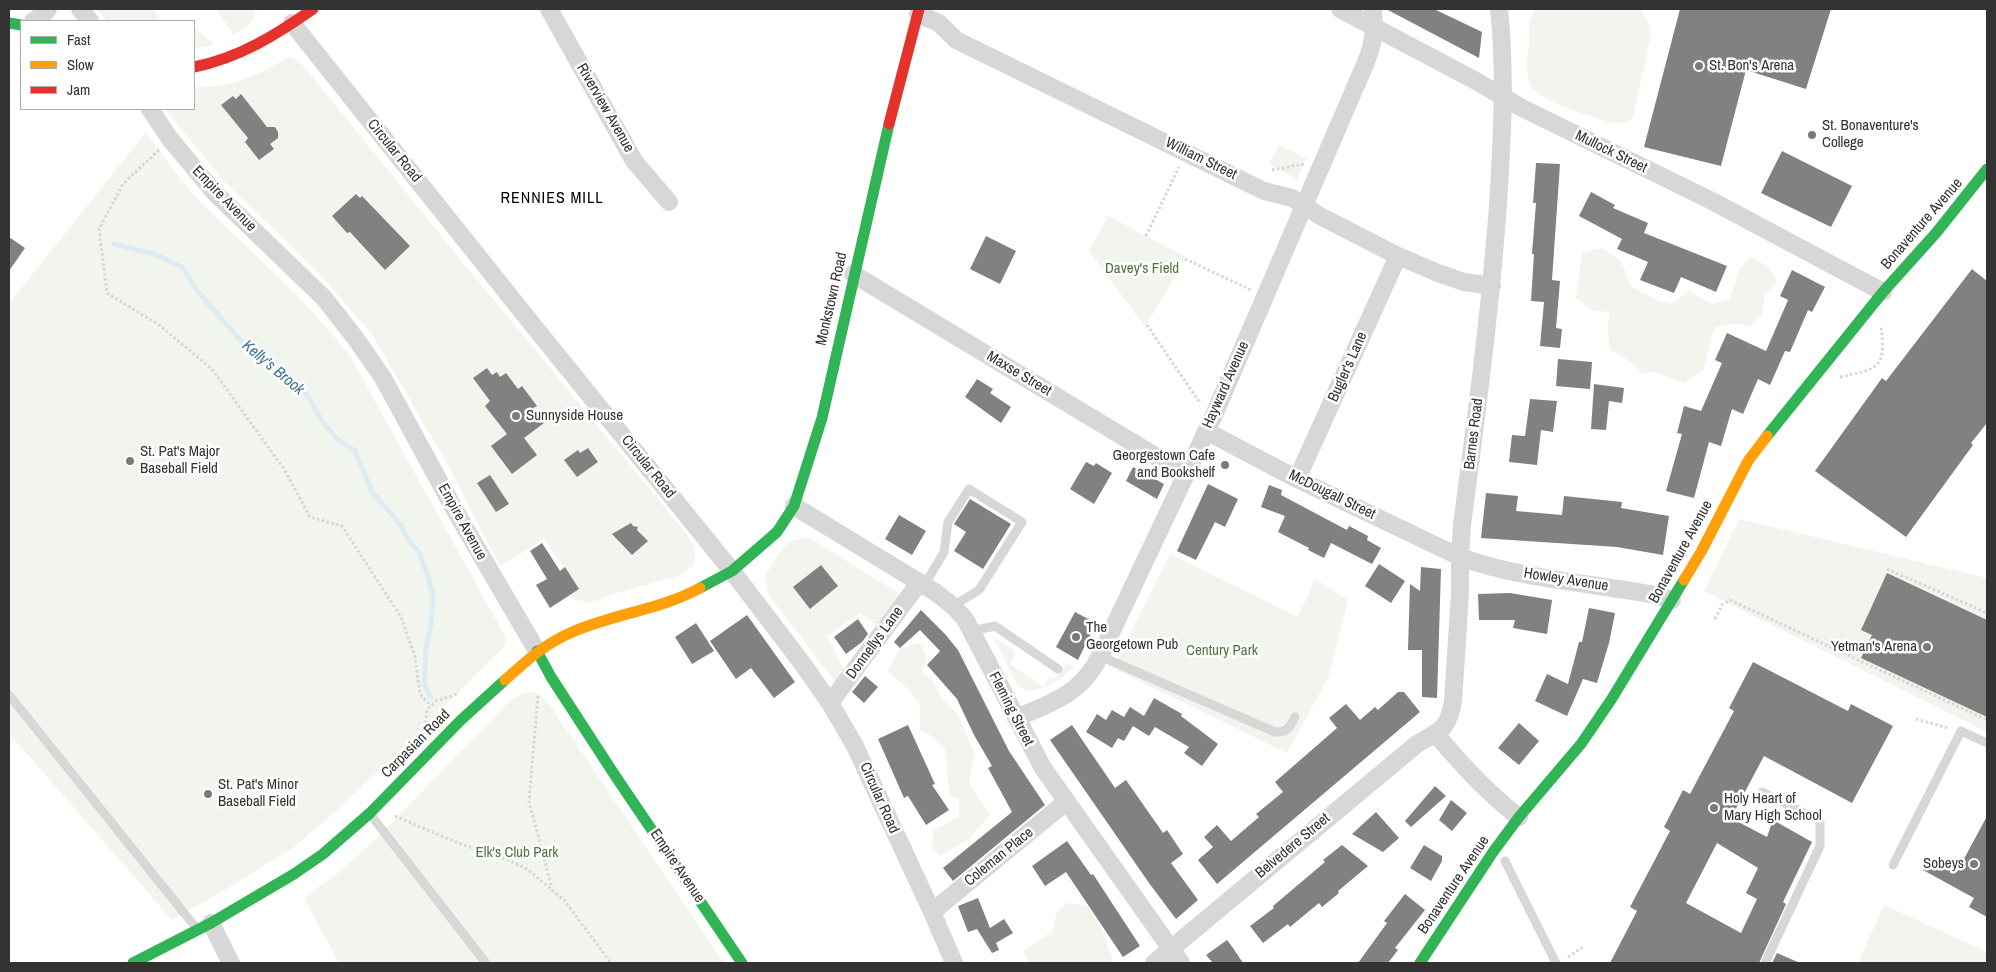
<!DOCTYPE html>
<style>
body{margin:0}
#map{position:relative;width:1996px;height:972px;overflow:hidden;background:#fff;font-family:"Archivo Narrow",sans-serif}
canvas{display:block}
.frame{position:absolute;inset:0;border:10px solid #333;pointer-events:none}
.legend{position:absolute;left:20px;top:20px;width:175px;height:90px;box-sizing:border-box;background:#fff;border:1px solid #adadad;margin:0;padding:6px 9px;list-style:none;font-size:15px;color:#333}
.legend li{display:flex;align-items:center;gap:10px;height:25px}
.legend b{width:25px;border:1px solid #adadad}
</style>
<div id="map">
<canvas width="1996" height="972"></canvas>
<div class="frame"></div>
<ul class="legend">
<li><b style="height:6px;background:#30b455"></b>Fast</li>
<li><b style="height:6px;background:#ff9f0a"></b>Slow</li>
<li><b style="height:6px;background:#e5322d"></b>Jam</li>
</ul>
</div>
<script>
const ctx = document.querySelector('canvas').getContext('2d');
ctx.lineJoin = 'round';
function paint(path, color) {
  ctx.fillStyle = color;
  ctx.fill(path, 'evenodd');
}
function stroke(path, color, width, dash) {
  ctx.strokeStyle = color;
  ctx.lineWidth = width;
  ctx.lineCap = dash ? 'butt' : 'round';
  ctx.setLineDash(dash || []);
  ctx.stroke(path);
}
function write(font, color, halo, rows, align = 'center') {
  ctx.font = font + ' "Archivo Narrow",sans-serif';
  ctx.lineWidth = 5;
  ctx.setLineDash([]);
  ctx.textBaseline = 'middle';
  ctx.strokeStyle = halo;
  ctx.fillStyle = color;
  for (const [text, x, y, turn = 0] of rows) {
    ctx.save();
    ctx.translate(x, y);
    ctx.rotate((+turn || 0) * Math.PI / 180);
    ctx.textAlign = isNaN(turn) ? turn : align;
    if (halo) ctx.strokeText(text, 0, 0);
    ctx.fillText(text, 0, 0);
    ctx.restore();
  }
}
const green = new Path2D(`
 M97,9H154L161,21H107Z
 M216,9H255C255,22 245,28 234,35Z
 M1537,9H1640L1649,24L1651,34L1633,118C1625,125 1619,124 1609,122C1590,115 1539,103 1530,84C1525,71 1528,55 1529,41C1529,31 1528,16 1537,9Z
 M194,27L214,45L194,48Z
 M289,57L296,59L306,69L460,259L690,538C695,549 697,555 693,566L678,576L613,594L588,603L568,596L579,589L544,539L500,566L448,465L371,333L317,271L224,181L165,109H194V87C229,89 259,75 289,57Z
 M146,132C162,153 177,177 195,196C247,250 306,297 351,358L505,636V645L501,650L387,763L328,818L294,847L228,888L172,920L9,733V304Z
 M1279,145L1306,158L1297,179L1269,164Z
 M1108,216L1186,257L1145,327L1089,251Z
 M1601,248L1621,261L1631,286L1656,300L1672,304L1689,291L1712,304L1730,299L1739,270L1750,257L1769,267L1777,283L1764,295L1763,313L1751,326L1735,323L1715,327L1703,370L1684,383L1654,372L1643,374L1631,362L1609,349L1608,328L1609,312L1592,310L1576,298L1582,253Z
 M1739,519L1987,578V732L1704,591Z
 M808,537L903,596L878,626L860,613L827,636L845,672L836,683L768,594L765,577L779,553L788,542Z
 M1170,554L1298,617L1315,579L1348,600L1328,678L1287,753L1113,668Z
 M994,638L1014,650L1015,653L1010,664L1043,687L1049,678H1056L1067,663L1073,667C1060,681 1046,689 1027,691L1017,684Z
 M919,643L927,656L922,672L933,681L941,698L958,715L974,753L969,784L990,815L969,839L940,856L932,846L934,830L959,817V799L949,795L946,750L929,734L920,730V704L906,687L887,671L900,649Z
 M526,692L538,693L551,707L724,963H339L304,898L343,869L378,837L512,699Z
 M1067,903L1088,906L1103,932L1113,962L1112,963H1028L1024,950L1053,931L1056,914Z
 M1884,905L1987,952V963H1858Z`);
const stream = new Path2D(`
 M114,244L154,254L182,267L198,292L241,341L304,390L322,421L337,439L355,451L372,492L401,525L408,540L419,552L428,576L433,596L431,625L426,649L424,684L431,697`);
const building = new Path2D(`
 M1386,9H1434L1482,32L1479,58Z
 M1680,9H1831L1806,89L1746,70L1721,166L1644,147Z
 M241,94L267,127H275L278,132V138L270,144L274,149L259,160L245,142L248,138L221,105L233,96L236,99Z
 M1782,151L1852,186L1831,227L1761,193Z
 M1536,163L1560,164L1552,280L1560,281L1556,328L1562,329L1560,348L1540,346L1544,302L1531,301L1534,254H1532L1536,203H1533Z
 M1591,192L1615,205L1613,208L1648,223L1644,233L1727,266L1716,292L1681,277L1674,293L1640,280L1648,262L1617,249L1622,239L1579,216Z
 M356,194L360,198L362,196L410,246L385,270L350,232L347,233L332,216Z
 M986,236L1016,251L1000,284L970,269Z
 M9,237L25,248L9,271Z
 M1972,269L1987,281V423L1971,443L1973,445L1906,537L1815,471L1882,378L1886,381Z
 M1792,270L1825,287L1812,312L1808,310L1790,352L1785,351L1770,385L1758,379L1743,414L1732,409L1721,446L1709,442L1694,498L1666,491L1682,434L1677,433L1684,406L1701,411L1722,363L1715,360L1727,333L1766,351L1788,300L1780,296Z
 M1558,359L1592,362L1590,389L1556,386Z
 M487,368L492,375L497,372L500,377L506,373L518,389L522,386L537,406L533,408L544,423L524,438L537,455L512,474L491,446L507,434L485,406L490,401L473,378Z
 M977,379L993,389L990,393L1011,407L1001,423L965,397Z
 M1594,384L1624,388L1622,403L1609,401L1606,430L1591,429Z
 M1530,399L1557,401L1553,432L1541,430L1537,465L1509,462L1512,435L1525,436Z
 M588,448L598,462L577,477L564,460L578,450L580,453Z
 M1086,462L1094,466L1096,463L1112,473L1094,504L1070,489Z
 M1133,467L1164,484L1157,499L1126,481Z
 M490,475L509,504L496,512L477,483Z
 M1208,484L1238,499L1225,527L1215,522L1196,560L1177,551Z
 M1269,485L1282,490L1281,495L1347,530L1349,526L1368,536L1367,540L1381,548L1372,564L1331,543L1324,558L1308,550L1309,548L1278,532L1285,516L1261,507Z
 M1486,493L1518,496L1516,511L1562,515L1564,496L1622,502L1621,508L1669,516L1663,555L1617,547L1481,538Z
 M970,499L1011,524L983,569L954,551L966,532L954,524Z
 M899,515L926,531L912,555L885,539Z
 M631,523L633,526L638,527L637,530L648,541L632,555L612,534Z
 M542,543L560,571L565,567L579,589L550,608L536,585L547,579L530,551Z
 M1379,564L1405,581L1391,603L1365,586Z
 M821,565L838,586L810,609L793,587Z
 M1421,567L1441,569L1437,698L1422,697V650H1408L1410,584L1420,591Z
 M1887,573L1987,620V717L1861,658L1872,635L1861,630Z
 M1510,593L1552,600L1547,634L1513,628L1515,620H1479L1478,594Z
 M1589,608L1615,613L1609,643L1597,683L1583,679L1567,716L1535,701L1547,674L1568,684L1579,642H1582Z
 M921,610L945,634L958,650L1009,751L1045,805L953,881L943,868L1012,812L988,768L992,766L974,735L957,699L927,665L940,651L920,630L900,648L894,642Z
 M1075,612L1096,623L1078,660L1056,647Z
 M747,615L795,682L774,698L751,668L736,679L710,641Z
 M858,619L868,634L862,642L846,654L834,637Z
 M696,623L714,651L692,664L675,637Z
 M1753,662L1848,711L1851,704L1893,726L1852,803L1764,756L1731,818L1767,837L1773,820L1812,842L1783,902L1786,904L1759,963H1610L1637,911L1630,907L1670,831L1664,827L1683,790L1690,794L1734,711L1729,708ZM1717,843L1758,868L1746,893L1757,899L1741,933L1686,903Z
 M865,676L878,687L864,703L852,692Z
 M1398,692H1404L1420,712L1217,884L1198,860L1213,847L1204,837L1217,825L1231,841L1259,817L1256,814L1283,792L1275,782L1337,728L1329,718L1346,704L1360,720L1375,707L1378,710Z
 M1154,698L1182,714L1181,716L1218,744L1202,766L1184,753L1189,747L1155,727L1149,736L1133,726L1124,741L1118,738L1112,748L1086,732L1097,714L1106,720L1112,710L1124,717L1130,707L1144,716Z
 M1519,723L1539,741L1519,765L1498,748Z
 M908,725L935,784L932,785L949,810L926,825L908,796L904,798L878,739Z
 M1072,725L1115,788L1126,780L1163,833L1167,830L1183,854L1171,863L1198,900L1176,919L1149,883L1050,740Z
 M1435,786L1446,796L1411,827L1405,821Z
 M1451,800L1467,813L1452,831L1439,820Z
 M1376,812L1399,838L1383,852L1352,834Z
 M1987,816V917L1969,907L1974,898L1923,870L1930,857L1957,872Z
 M1067,841L1091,875L1093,874L1140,946L1123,957L1066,872L1045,886L1032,866Z
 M1342,845L1368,866L1338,891L1339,893L1322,907L1319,903L1290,927L1288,924L1263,943L1250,926L1274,908L1273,906L1325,862L1323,860Z
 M1424,845L1442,856V861L1431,881L1410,868Z
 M1405,894L1425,910L1395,948L1398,950L1388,963H1358L1387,923L1384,921Z
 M978,898L990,928L1004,919L1013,933L996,943L999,950L992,953L977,929L968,932L958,906Z
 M1227,940L1233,948L1243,963H1213L1206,955Z
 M1777,953L1800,963H1772Z`);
const path = new Path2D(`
 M159,150L123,184L99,229L107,293L159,325L212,369L284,469L310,517L342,526L401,617L415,657L420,694L431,706
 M1272,170L1304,164
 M1146,236L1179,167
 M1185,259L1251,290
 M1147,325L1200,403
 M1840,377C1876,369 1887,370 1881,327
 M1887,569L1987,613
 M1715,619L1722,605L1730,600L1987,720
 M538,696L529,802L552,888
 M1916,719L1948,728
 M425,728L427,710L436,701L458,694
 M395,816L458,843L508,860L527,869L564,900L611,963
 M1568,957L1583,947`);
const lane = new Path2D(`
 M924,586L944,552L948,522L969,489L1022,522L979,590L953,606
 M971,631L995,626L1058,669
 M1100,656L1275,732C1287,733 1290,727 1295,717
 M9,695L197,929
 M1762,792L1820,821V846L1765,963
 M370,814L486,963
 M1505,861L1556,963
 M1893,865L1961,731L1987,743`);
const street = new Path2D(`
 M80,9L90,21
 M549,9L634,161L669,202
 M1340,9L1476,81L1522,108L1712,201L1883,292
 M918,14L939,23L956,40L1264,191L1292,198L1320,216L1398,256L1438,273L1464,282L1492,286
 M33,21L44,14L48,9
 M292,23L532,324L732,571L802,663L830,703L855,746L932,912L954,963
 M150,109L170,139L215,193L324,298L356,339L383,378L457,514L537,651
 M853,274L1185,474
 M1206,431L1297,479L1460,557C1520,579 1592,583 1655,595L1672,600
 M1297,479L1398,256
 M794,506L935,592L953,606L965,619L1043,768L1181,963
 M830,703L919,583
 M1016,718C1054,702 1081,694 1100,656L1214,415L1366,62C1374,42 1375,30 1373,9
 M1435,733C1460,763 1488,794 1519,817
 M932,912L1066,802
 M211,923L231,963
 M1154,963L1417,744C1441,730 1448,730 1453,701L1460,594V557L1462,525C1476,419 1490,313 1498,205C1502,139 1506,75 1499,9`);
const fast = new Path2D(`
 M9,23L21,25
 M1767,436L1883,292L1936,233L1987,169
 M700,588L732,571L777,532L794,506L822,418L889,124
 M537,651L551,677L616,777L742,963
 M133,963L211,923L294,874L323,854L370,813L461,720L505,680
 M1420,963L1493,852L1519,817L1581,744L1611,700L1684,580`);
const slow = new Path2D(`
 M1684,580L1701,552L1748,461L1767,436
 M505,680C526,661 545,644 570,633C612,614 660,610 700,588`);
const jam = new Path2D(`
 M194,67C239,58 276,35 313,9
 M889,124L919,9`);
const markers = [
 [1699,66,5,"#7a7a7a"],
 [1812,135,5,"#7a7a7a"],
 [516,416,5,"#7a7a7a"],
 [130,461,5,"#7a7a7a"],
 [1225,465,5,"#7a7a7a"],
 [1076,637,5,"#7a7a7a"],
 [1927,647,5,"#7a7a7a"],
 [208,794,5,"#7a7a7a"],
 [1714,808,5,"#7a7a7a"],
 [1974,864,5,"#7a7a7a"]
];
const poiNames = [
 ["St. Bon's Arena",1709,66],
 ["St. Bonaventure's",1822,126],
 ["College",1822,143],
 ["Sunnyside House",526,416],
 ["St. Pat's Major",140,452],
 ["Baseball Field",140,469],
 ["Georgestown Cafe",1215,456,"right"],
 ["and Bookshelf",1215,473,"right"],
 ["The",1086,628],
 ["Georgetown Pub",1086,645],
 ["Yetman's Arena",1917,647,"right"],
 ["St. Pat's Minor",218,785],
 ["Baseball Field",218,802],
 ["Holy Heart of",1724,799],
 ["Mary High School",1724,816],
 ["Sobeys",1964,864,"right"]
];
const streetNames = [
 ["Riverview Avenue",605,108,60],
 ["Circular Road",394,151,51],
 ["Mullock Street",1611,152,26],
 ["William Street",1201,159,26],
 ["Empire Avenue",224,199,46],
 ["Bonaventure Avenue",1922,224,-49],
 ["Monkstown Road",832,299,-77],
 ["Bugler's Lane",1348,367,-66],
 ["Maxse Street",1019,374,31],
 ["Hayward Avenue",1226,385,-66],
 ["Barnes Road",1474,434,-83],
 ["Circular Road",648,467,51],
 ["McDougall Street",1332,495,26],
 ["Empire Avenue",462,522,61],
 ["Bonaventure Avenue",1681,552,-61],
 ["Howley Avenue",1566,580,9],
 ["Donnellys Lane",875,643,-54],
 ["Fleming Street",1011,709,63],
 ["Carpasian Road",416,744,-45],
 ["Circular Road",879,798,66],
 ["Belvedere Street",1293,846,-40],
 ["Coleman Place",999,857,-39],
 ["Empire Avenue",677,866,56],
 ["Bonaventure Avenue",1454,885,-56]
];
const parkNames = [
 ["Davey's Field",1142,269],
 ["Century Park",1222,651],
 ["Elk's Club Park",517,853]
];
const neighbourhoodNames = [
 ["RENNIES MILL",552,199]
];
const waterNames = [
 ["Kelly's Brook",273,368,40]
];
paint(green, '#f1f5ed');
stroke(stream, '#ddebf3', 5);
paint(building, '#818181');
stroke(path, '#d6d6d6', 3, [2.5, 2.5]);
stroke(lane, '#d7d7d7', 9);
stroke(street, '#d7d7d7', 18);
stroke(fast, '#30b455', 11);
stroke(slow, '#ff9f0a', 11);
stroke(jam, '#e5322d', 11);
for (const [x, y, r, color] of markers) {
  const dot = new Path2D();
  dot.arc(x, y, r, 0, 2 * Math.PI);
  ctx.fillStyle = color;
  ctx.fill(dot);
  stroke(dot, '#fff', 2);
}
write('15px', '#333', '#fff', poiNames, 'left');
write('15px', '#333', '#fff', streetNames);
write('15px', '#56703f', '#fff', parkNames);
ctx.letterSpacing = '1px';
write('16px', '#000', '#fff', neighbourhoodNames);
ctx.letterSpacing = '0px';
write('italic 16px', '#3f7597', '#fff', waterNames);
</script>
